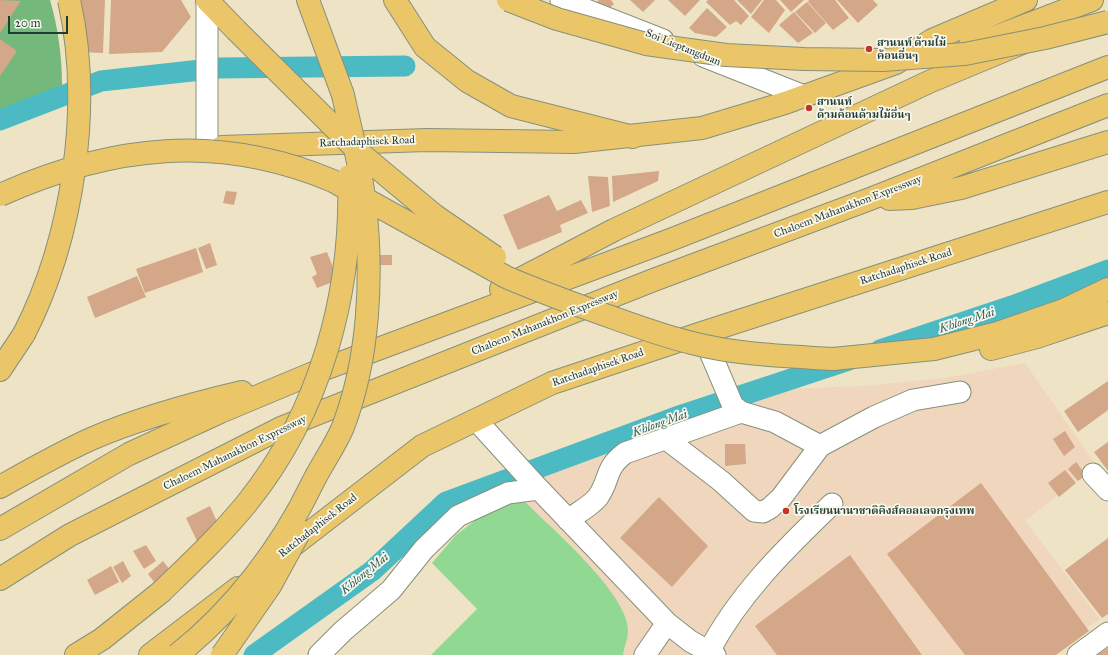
<!DOCTYPE html>
<meta charset="utf-8">
<style>
body{margin:0}
#map{position:relative;width:1108px;height:655px;overflow:hidden;background:#eee4c5;font-family:"IM FELL Great Primer",serif}
canvas{display:block}
.scale{position:absolute;left:8px;top:16px;width:60px;height:18px;box-sizing:border-box;border:2px solid #1f3d34;border-top:0;padding-left:5px;font-size:12px;line-height:14px;white-space:nowrap;color:#1f3d34;-webkit-text-stroke:3px #fbf7ec;paint-order:stroke}
</style>
<div id="map">
<canvas width="1108" height="655"></canvas>
<div class="scale">20 m</div>
</div>
<script>
const ctx = document.querySelector('canvas').getContext('2d');
ctx.lineJoin = 'round';
function paint(path, color) {
  ctx.fillStyle = color;
  ctx.fill(path, 'evenodd');
}
function stroke(path, color, width, dash) {
  ctx.strokeStyle = color;
  ctx.lineWidth = width;
  ctx.lineCap = dash ? 'butt' : 'round';
  ctx.setLineDash(dash || []);
  ctx.stroke(path);
}
function write(font, color, halo, rows, align = 'center') {
  ctx.font = font + ' "IM FELL Great Primer","Noto Serif Thai",serif';
  ctx.lineWidth = 3.5;
  ctx.setLineDash([]);
  ctx.textBaseline = 'middle';
  ctx.strokeStyle = halo;
  ctx.fillStyle = color;
  for (const [text, x, y, turn = 0] of rows) {
    ctx.save();
    ctx.translate(x, y);
    ctx.rotate((+turn || 0) * Math.PI / 180);
    ctx.textAlign = isNaN(turn) ? turn : align;
    if (halo) ctx.strokeText(text, 0, 0);
    ctx.fillText(text, 0, 0);
    ctx.restore();
  }
}
const built = new Path2D(`
 M1025,363L1096,465L1025,521L1100,619L1048,655H623L628,630L524,501L513,485L784,389L862,386L945,378Z`);
const green = new Path2D(`
 M509,495L524,501C550,527 629,594 628,631C628,639 624,647 623,655H431L477,609L432,563L456,535Z`);
const forest = new Path2D(`
 M0,0H50C58,27 62,57 62,85L0,112Z`);
const canal = new Path2D(`
 M0,120L101,81L219,68L405,66
 M880,350L1012,306L1108,270
 M254,655L372,571L446,502L676,417L849,360`);
const building = new Path2D(`
 M0,0L21,1L0,33Z
 M79,0H105L103,53L80,52Z
 M111,0H181L191,17L162,52L109,54Z
 M599,0H611L614,4L604,13L590,8Z
 M630,0H655L643,12Z
 M668,0H700L685,16Z
 M708,0H734L749,16L741,25L736,21L730,25L706,2Z
 M737,0H762L751,14Z
 M764,0H776L785,10L769,33L751,17Z
 M780,0H804L791,12Z
 M809,0H835L849,18L833,30L808,2Z
 M837,0H873L878,5L858,23Z
 M807,2L826,23L815,33L795,12Z
 M707,8L727,27L716,37L695,33L689,28Z
 M794,12L813,33L798,43L779,25Z
 M0,39L17,51L0,76Z
 M659,171L658,181L613,202L612,176Z
 M588,176L608,177L610,206L592,212Z
 M226,191L237,192L234,205L223,203Z
 M549,195L557,211L581,200L588,213L560,225L562,232L518,250L503,215Z
 M210,243L217,265L206,269L198,248Z
 M196,248L203,272L145,293L136,269Z
 M327,252L338,280L317,288L312,277L317,274L310,257Z
 M376,255H392V265H376Z
 M137,276L146,297L95,318L87,297Z
 M1108,381V410L1078,432L1064,411Z
 M1065,431L1075,447L1064,456L1053,439Z
 M1108,442V471L1094,452Z
 M725,444H745L746,464L725,466Z
 M1076,462L1086,475L1078,481L1068,469Z
 M1065,470L1076,483L1059,497L1048,483Z
 M981,483L1089,631L1056,655H965L887,554Z
 M659,497L708,546L672,587L620,538Z
 M210,506L218,524L197,541L186,518Z
 M1108,538V614L1102,618L1065,570Z
 M146,545L156,561L144,569L133,551Z
 M850,555L922,655H777L755,626Z
 M123,561L131,576L122,583L113,567Z
 M163,561L170,570L154,582L148,574Z
 M111,566L119,582L95,595L87,580Z
 M1108,648V655H1097Z`);
const minor = new Path2D(`
 M207,0V147
 M561,0L663,40
 M703,56L804,96
 M702,333L733,406L741,412L775,422L820,446L874,417L913,400L960,392
 M476,420L537,487L667,623L690,641L715,655
 M665,438L721,481L754,511L763,512L770,508L781,498L820,446
 M1093,474L1108,490
 M568,520C577,513 591,506 598,497C611,478 604,469 625,453L741,412
 M319,655L343,631L391,590L424,549L458,516L508,493L538,489
 M645,655L667,623
 M707,655C737,596 785,549 832,504
 M1078,655L1108,633`);
const major = new Path2D(`
 M969,47L1092,0
 M222,147L427,140L574,142L702,128L785,103L896,63L932,40L1026,0
 M287,550L422,446L552,383L702,333L1108,202
 M150,655L238,588`);
const highway = new Path2D(`
 M207,0L236,30
 M308,0L343,95
 M395,0L425,47L467,81L511,106L633,137
 M889,199L912,198L961,188L1108,142
 M501,289L614,230L931,81L1039,36L1050,16
 M991,349L1037,337L1108,313
 M833,359L934,349L998,333L1064,310L1108,289
 M0,370L24,334
 M0,487C30,470 60,453 91,439C139,418 191,404 242,392
 M0,529L129,454L220,412L311,374L670,240L1108,67
 M0,579L70,535L281,428L651,281L870,199L1108,105
 M76,655L102,639L161,592`);
const highwayBridge = new Path2D(`
 M508,0L557,19L646,44L726,55L804,59L883,60L965,54L1045,38L1108,22
 M236,30L361,154L434,215L495,257
 M0,195C112,145 218,133 333,181L506,277C536,290 566,301 597,312C628,323 659,335 692,343C738,355 786,356 833,359
 M24,334C73,238 93,106 69,0
 M161,592C191,563 221,535 247,503C321,411 353,292 349,176
 M177,655C234,610 282,547 313,482C322,464 335,446 343,427C369,359 373,278 365,205C361,168 351,132 343,95
 M222,655L270,586L300,531`);
const markers = [
 [869,49,4,"#c8321e"],
 [809,108,4,"#c8321e"],
 [786,511,4,"#c8321e"]
];
const poiNames = [
 ["สานนท์ ด้ามไม้",877,43],
 ["ค้อนอื่นๆ",877,56],
 ["สานนท์",817,102],
 ["ด้ามค้อนด้ามไม้อื่นๆ",817,115],
 ["โรงเรียนนานาชาติคิงส์คอลเลจกรุงเทพ",794,511]
];
const streetNames = [
 ["Soi Lieptangduan",683,48,22],
 ["Ratchadaphisek Road",367,142,-2],
 ["Chaloem Mahanakhon Expressway",848,207,-21],
 ["Ratchadaphisek Road",906,267,-18],
 ["Chaloem Mahanakhon Expressway",545,323,-22],
 ["Ratchadaphisek Road",598,368,-19],
 ["Chaloem Mahanakhon Expressway",235,453,-26],
 ["Ratchadaphisek Road",318,526,-38]
];
const waterNames = [
 ["Khlong Mai",967,321,-18],
 ["Khlong Mai",660,424,-20],
 ["Khlong Mai",365,574,-39]
];
paint(built, '#efd6bc');
paint(green, '#91d892');
paint(forest, '#74b87c');
stroke(canal, '#4cbac3', 21);
paint(building, '#d3a787');
stroke(minor, '#86907c', 23);
stroke(major, '#86907c', 24);
stroke(highway, '#86907c', 24);
stroke(minor, '#fff', 21);
stroke(major, '#eac669', 22);
stroke(highway, '#eac669', 22);
stroke(highwayBridge, '#86907c', 24, []);
stroke(highwayBridge, '#eac669', 22);
for (const [x, y, r, color] of markers) {
  const dot = new Path2D();
  dot.arc(x, y, r, 0, 2 * Math.PI);
  ctx.fillStyle = color;
  ctx.fill(dot);
  stroke(dot, '#fbf7ec', 1.5);
}
write('bold 11px', '#1f3d34', '#fbf7ec', poiNames, 'left');
write('11px', '#1f3d34', '#fbf7ec', streetNames);
write('italic 12px', '#2a5c58', '#fbf7ec', waterNames);
</script>
